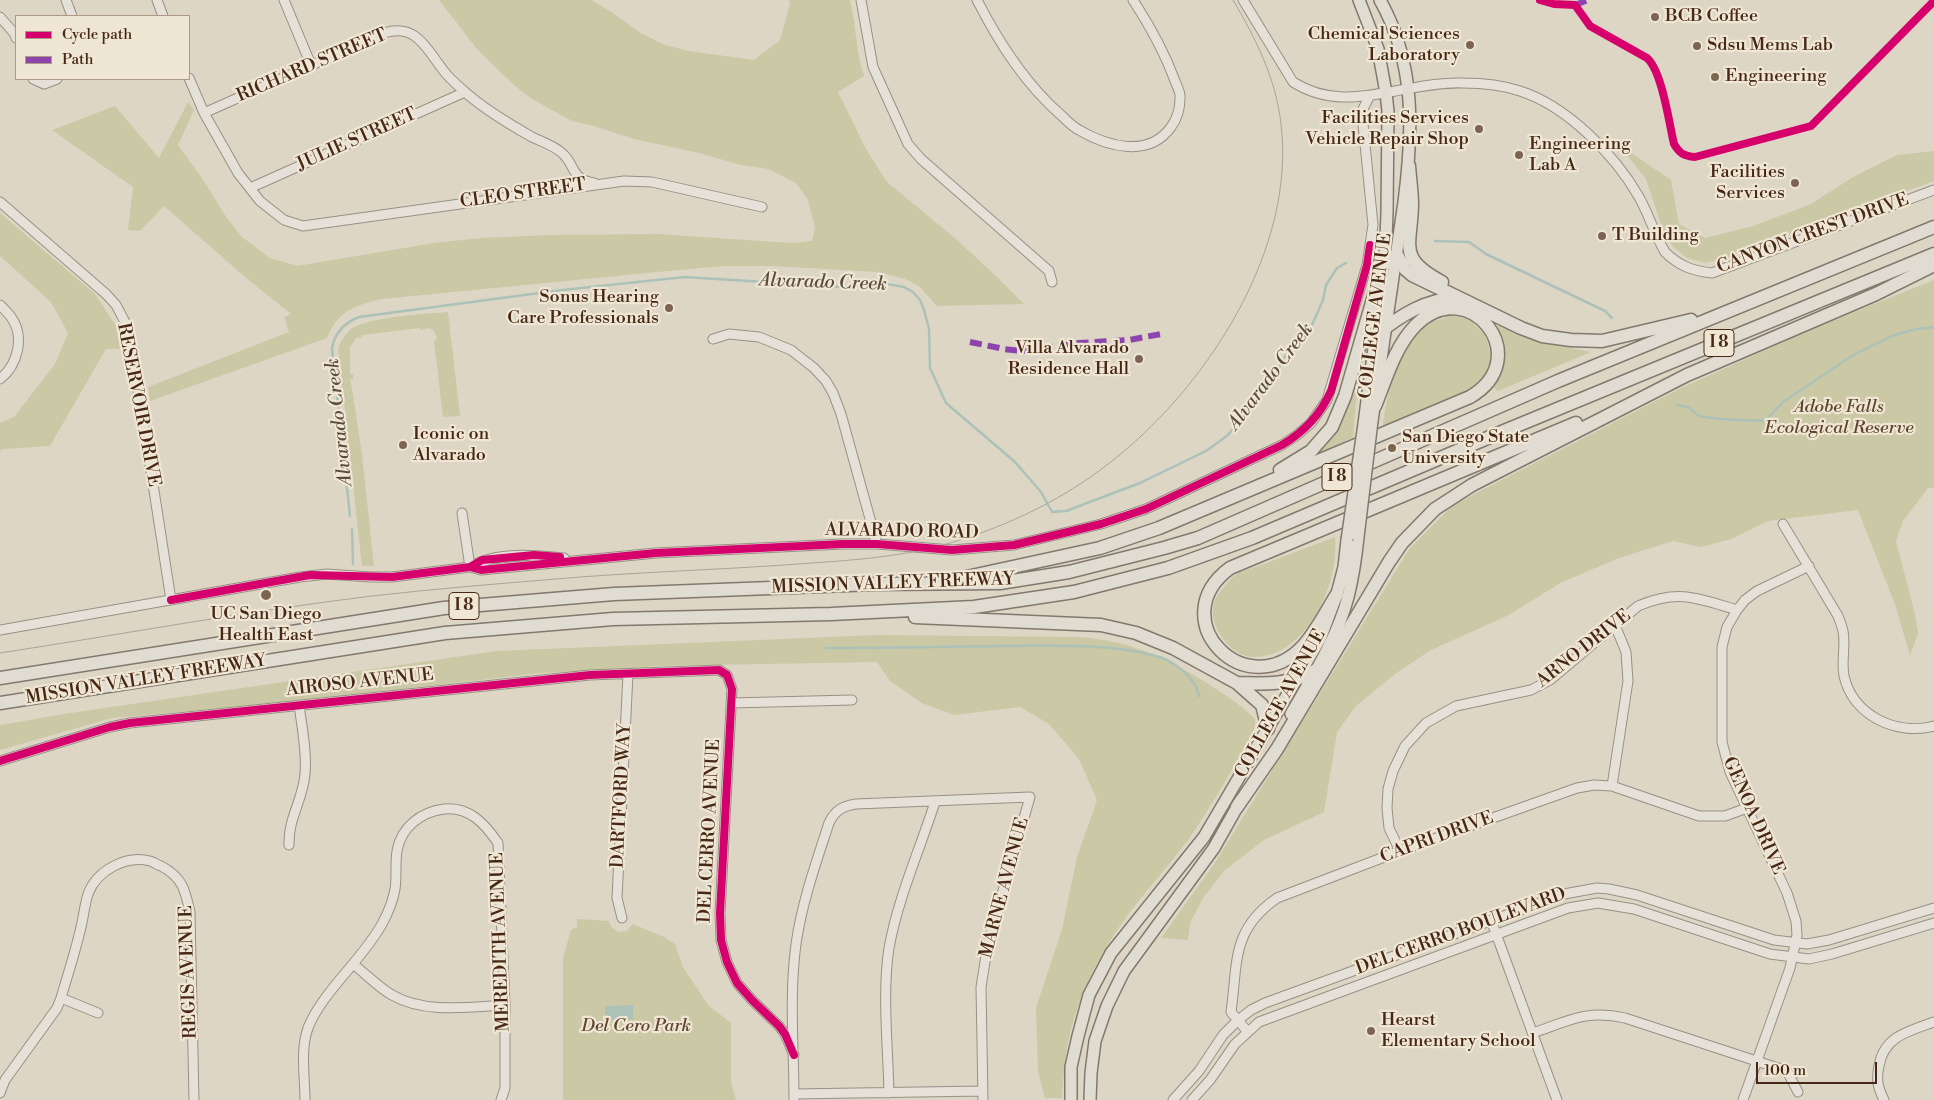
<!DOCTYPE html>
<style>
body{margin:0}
#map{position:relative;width:1934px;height:1100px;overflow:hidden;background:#ddd6c5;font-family:"Libre Bodoni",serif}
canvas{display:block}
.legend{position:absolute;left:15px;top:15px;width:175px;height:65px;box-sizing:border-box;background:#efe6d3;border:1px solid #ac9a87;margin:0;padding:6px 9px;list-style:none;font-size:15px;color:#472716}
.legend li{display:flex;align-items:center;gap:10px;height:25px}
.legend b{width:25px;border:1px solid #ac9a87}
.scale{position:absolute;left:1756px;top:1062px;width:121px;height:22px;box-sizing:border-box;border:2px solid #472716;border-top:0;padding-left:6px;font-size:15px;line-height:18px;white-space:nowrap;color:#472716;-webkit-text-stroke:4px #efe6d3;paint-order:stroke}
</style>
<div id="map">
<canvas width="1934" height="1100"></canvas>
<ul class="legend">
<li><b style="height:6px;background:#d6006c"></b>Cycle path</li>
<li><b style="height:6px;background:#8e44ad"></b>Path</li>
</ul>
<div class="scale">100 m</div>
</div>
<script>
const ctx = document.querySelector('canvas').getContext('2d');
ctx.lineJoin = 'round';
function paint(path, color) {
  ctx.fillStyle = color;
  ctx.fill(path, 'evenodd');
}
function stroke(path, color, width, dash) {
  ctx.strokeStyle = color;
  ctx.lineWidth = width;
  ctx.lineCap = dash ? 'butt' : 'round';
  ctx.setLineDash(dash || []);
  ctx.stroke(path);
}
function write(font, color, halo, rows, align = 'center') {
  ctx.font = font + ' "Libre Bodoni",serif';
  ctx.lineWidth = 4.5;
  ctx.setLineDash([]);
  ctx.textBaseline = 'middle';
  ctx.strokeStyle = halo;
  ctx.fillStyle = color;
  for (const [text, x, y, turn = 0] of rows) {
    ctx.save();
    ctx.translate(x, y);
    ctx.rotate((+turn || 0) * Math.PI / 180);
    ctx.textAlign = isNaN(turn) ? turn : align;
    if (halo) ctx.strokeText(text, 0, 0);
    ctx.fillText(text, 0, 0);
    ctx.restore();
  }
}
const green = new Path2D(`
 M439,0H591L613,13L639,32L665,45L689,51L754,60L780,40L790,4L789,0H850C856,25 856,52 864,76L838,92L866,149L887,182L956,239L997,277L1024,304L937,306L919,286L905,279L879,272L772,266H724L657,272L382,299C355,306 339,309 327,338L150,401L148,387L289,332L284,317L291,314L245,277L164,206L140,231L128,230L133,187L52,130L115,106L159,158L188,102L194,110L178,145L202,178L226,217L242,237L270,258L297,266L434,243L481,238L549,235L658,234L791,243L812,241L815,228L808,200L797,184L769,169L741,165L699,153L634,139L594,126L572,121L532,99L515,86L477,49Z
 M1618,144L1671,180L1679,224L1705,238L1753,226L1811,204L1853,177L1897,155L1934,151V181L1723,259L1705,263L1687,258L1672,246L1660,222L1646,179Z
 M0,213L95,294L116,326L120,349H106L50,446L4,449L0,451V423L14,417L55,364L68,333L51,302L0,256Z
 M1934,280V488H1928L1903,521L1896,541L1915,614L1918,633L1910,656L1896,607L1858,510L1768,521L1731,539L1701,547L1673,541L1619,558L1562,582L1507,616L1431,650L1395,674L1356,706L1337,732L1324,812L1264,840L1225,870L1203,898L1190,923L1188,940L1161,938L1214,864L1410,548L1452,506L1484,489L1679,389L1812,329Z
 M448,312L460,416L443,417L434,341L437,338L434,331L430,328L420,330V328L362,335V337L356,338L350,347V374H353V379H350L352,388L362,455L374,566H362L338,348C341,341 345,334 351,329C366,317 426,314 448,312Z
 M1456,315L1470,320L1484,333L1489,346L1492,363L1486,375L1475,388L1461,395L1383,427C1385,399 1398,349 1420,330C1430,321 1443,318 1456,315Z
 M1497,325L1541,342L1591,352L1498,391L1492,386L1504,361Z
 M1358,380L1353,437L1318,454L1329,437L1354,384Z
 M1335,537C1340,582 1307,657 1254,657C1230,657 1207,625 1214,602C1216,596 1230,579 1235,575C1243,570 1255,568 1264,564C1287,555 1311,546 1335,537Z
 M877,635L1077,637C1126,640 1161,655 1202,680C1221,692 1239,703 1255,719V728C1234,767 1213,804 1188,840C1171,863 1151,885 1133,908C1100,951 1073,1002 1066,1056C1064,1070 1063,1084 1062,1098H1045L1038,1072L1036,1008L1062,929L1077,857L1097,800L1079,759L1049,724L1020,707L954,715L922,703L890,681L877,662L652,666L633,669L541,673L282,703L112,718L0,750V725L77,712L497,651Z
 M577,919L609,921L611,927L619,932L627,931L633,924L664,937L675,944L683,967L708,1005L731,1023V1082L736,1100H563V958L571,930L577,927Z`);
const water = new Path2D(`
 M633,1005V1019L605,1020V1006Z`);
const stream = new Path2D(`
 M1435,241L1469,242L1486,254L1605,311L1612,318
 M1677,405L1688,407L1699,416L1719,419L1765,421L1783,402L1853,355L1892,336L1916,329L1934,327
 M350,516L332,348C335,332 344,323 359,317L562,290L685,277L843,287L876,282L904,287L913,292L920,300L924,310L929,329L930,368L946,403L1015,462L1041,492L1052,512L1066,511L1140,483L1206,451L1228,435L1269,386L1285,356L1311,327L1323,300L1326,285L1337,268L1346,263
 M352,529L353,564
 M826,648C886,648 945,647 1005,646C1052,646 1111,643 1156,656C1173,660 1196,678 1199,696`);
const minor = new Path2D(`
 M66,0L72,16
 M157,0L163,16
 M284,0L311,65
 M861,0L873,67L908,144L921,159L1049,271L1052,282
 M977,0C999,43 1025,84 1062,116C1067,121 1073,127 1079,130C1108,147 1149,158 1171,127C1177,119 1180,109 1180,98C1181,93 1177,86 1175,81C1164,51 1150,26 1133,0
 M1243,0L1293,82C1326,103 1359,98 1395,91C1418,87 1441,82 1463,83C1481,83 1502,85 1520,91C1567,106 1615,155 1639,197C1649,215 1655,235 1665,252C1679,266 1693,271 1712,273L1934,190
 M0,17L14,33L16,38
 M189,78L204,113L238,173L260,201L284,220L303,226L624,181L652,182L762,207
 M33,79L44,84L57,79
 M204,113L384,33C416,23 426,48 443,70C449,78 457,85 465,92C484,109 509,124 532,137C542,142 553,145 562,153C576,165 570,179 594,183
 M250,188L465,92
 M0,202L106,294L116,305L125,322L141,407L171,600
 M0,305C4,309 8,313 11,317C25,336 18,365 0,379
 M713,339L729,334L759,337L791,350L814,368L826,381L833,393L841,414L877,544
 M462,513L470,567
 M1783,524L1838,616C1840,621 1842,626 1843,631C1846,645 1841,661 1844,676C1853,716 1897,736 1934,726
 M470,567C496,551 534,555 564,558
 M0,630L300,577L327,574L370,577H392L470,567L481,570L656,553L843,544H877L952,550L1014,545L1101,524L1146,509L1282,445L1297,435L1311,423L1327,400L1367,265L1373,225L1363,124V109L1369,97
 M731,703L852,700
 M0,761L110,727L130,723L590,675L719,670L727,675L732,689L720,913L721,940L727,962L737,983L752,1000L779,1026L785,1034L794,1055
 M1612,786L1628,681L1626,652L1615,625
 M289,845C288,818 303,800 305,774C307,752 302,727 299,705
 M1400,851L1389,828L1387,808L1388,789L1393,771L1405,746L1426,723L1456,706L1531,690L1550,680L1638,606C1679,589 1697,598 1737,610
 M622,918L617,898L628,674
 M1491,920L1557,1100
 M353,964C366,974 378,987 392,995C425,1014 469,1007 505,1005
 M61,998L98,1013
 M1247,1031L1231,1012C1238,962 1231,930 1277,898L1400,851L1577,788L1594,785L1612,786L1699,816H1725L1747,808
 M1533,1033C1568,1021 1587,1009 1625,1018L1787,1071L1798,1092
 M0,1093L5,1080L57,1008L61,998C67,977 74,956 79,935C83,922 84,907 88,894C97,870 126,855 150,861C154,862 157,865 161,866C182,877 185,889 190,912L194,1100
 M889,1093C888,1047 882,992 889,948C898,898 920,849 935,802
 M794,1094L982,1091
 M305,1100C305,1078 300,1050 308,1028C322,992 363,959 382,924C388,913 393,901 395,889C397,876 395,863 397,851C401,827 421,812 444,809C469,806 485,824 498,843L505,1005V1088L501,1100
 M794,1100C794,1048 789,996 796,944C802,902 816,863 829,823C835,810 843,806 856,804L1030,797L988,943L981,987L983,1100
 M1173,1100L1199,1071L1223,1035L1237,1021L1251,1010L1265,1003L1564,894L1597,888L1609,889L1637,895L1774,940L1807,944L1829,940L1934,908
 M1192,1100L1210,1080L1235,1044L1259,1022L1568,908L1598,903L1634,909L1770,954L1809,959L1832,954L1934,923
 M1743,1100L1790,968L1797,935L1796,921L1787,893L1730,772L1722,742V647L1727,627L1737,610L1745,600L1757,591L1809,566
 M1884,1100C1878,1088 1876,1080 1879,1066C1884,1036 1909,1031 1934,1022`);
const major = new Path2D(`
 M1359,0L1378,49L1386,93L1388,111L1387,213L1385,264
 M1372,421L1404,202C1413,132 1416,64 1380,0
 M1364,424L1383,279
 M1291,714C1312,677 1337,639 1348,597C1353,577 1356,557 1358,537
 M1071,1100V1067L1078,1036L1089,995L1111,953L1204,837L1320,639L1337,594L1344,567L1347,540
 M1090,1100L1091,1073L1095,1041L1107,1006L1124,971L1214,848L1241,800`);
const highway = new Path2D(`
 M1409,166C1410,179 1412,192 1412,205C1411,247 1397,258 1442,282
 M1397,255L1405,269L1412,275L1521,328L1542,336L1571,340L1602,341L1691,320
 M1376,335C1401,315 1426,299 1458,298
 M1280,470L1311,451L1332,427L1345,396L1386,254
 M962,578L1100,548L1159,528L1470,397C1537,358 1469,272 1416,325C1395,346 1386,379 1375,406
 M1337,594C1327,610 1317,630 1304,645C1246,708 1161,619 1230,568L1576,423
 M915,617L1101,625L1136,633L1173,648L1237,683L1262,705L1268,729
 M0,678L444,608L614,594L875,584L1000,583L1069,572L1164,548L1198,538L1558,381L1934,227
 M1237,683C1264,684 1293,685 1316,670
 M0,703L445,633L613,619L831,614L974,607L1074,592L1168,568L1252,538L1504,431L1934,254
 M1237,807L1277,749L1389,562L1402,543L1435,509L1472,485L1687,375L1876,294L1934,265`);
const tram = new Path2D(`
 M0,653C124,634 248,611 372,596C433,589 495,584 556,579C636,572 717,570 798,564C854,560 909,557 963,539C1019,521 1072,494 1117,457C1210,382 1296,247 1281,124C1276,79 1256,39 1233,0`);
const majorBridge = new Path2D(`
 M1358,537L1372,421
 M1347,540L1364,424`);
const quiet = new Path2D(`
 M1575,5L1588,0
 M970,342L1004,349L1021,351L1079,343L1129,340L1161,334`);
const cycleway = new Path2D(`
 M1540,0L1554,4L1575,5L1590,26L1647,58C1662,71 1669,123 1674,144C1680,154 1684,156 1695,157L1811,126L1934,1
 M470,567L482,560L534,555L560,557
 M171,600L310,575L392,577L470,567L481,570L656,553L843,544H877L952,550L1014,545L1101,524L1146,509L1282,445C1305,431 1320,415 1331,391L1367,265L1370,245
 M0,761L110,727L130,723L590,675L719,670L727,675L732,689L720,913L721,940L727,962L737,983L752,1000L779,1026L785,1034L794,1055`);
const markers = [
 [1655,17,5,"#7c6453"],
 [1470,45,5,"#7c6453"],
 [1697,46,5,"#7c6453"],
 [1715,77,5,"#7c6453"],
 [1479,129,5,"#7c6453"],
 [1519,155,5,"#7c6453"],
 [1795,183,5,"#7c6453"],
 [1602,236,5,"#7c6453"],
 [669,308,5,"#7c6453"],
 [1139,359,5,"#7c6453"],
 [403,445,5,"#7c6453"],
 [1392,448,5,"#7c6453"],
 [266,595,6,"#7c6453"],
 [1371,1031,5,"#7c6453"]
];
const shields = [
 [1719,343,30],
 [1337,477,30],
 [464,606,30]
];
const shieldNames = [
 ["I 8",1719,343],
 ["I 8",1337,477],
 ["I 8",464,606]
];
const poiNames = [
 ["BCB Coffee",1665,17],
 ["Chemical Sciences",1460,35,"right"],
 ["Laboratory",1460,56,"right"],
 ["Sdsu Mems Lab",1707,46],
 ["Engineering",1725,77],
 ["Facilities Services",1469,119,"right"],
 ["Vehicle Repair Shop",1469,140,"right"],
 ["Engineering",1529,145],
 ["Lab A",1529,166],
 ["Facilities",1785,173,"right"],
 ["Services",1785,194,"right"],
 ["T Building",1612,236],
 ["Sonus Hearing",659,298,"right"],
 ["Care Professionals",659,319,"right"],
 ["Villa Alvarado",1129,349,"right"],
 ["Residence Hall",1129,370,"right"],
 ["Iconic on",413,435],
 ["Alvarado",413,456],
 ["San Diego State",1402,438],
 ["University",1402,459],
 ["UC San Diego",266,615,"center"],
 ["Health East",266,636,"center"],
 ["Hearst",1381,1021],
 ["Elementary School",1381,1042]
];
const streetNames = [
 ["RICHARD STREET",312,66,-23],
 ["JULIE STREET",357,140,-24],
 ["CLEO STREET",523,194,-8],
 ["CANYON CREST DRIVE",1813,234,-20],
 ["COLLEGE AVENUE",1376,316,-83],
 ["RESERVOIR DRIVE",138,405,79],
 ["ALVARADO ROAD",902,532,1],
 ["MISSION VALLEY FREEWAY",893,584,-2],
 ["ARNO DRIVE",1584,649,-38],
 ["MISSION VALLEY FREEWAY",146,680,-9],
 ["AIROSO AVENUE",360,683,-6],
 ["COLLEGE AVENUE",1281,704,-61],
 ["DARTFORD WAY",622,796,-87],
 ["GENOA DRIVE",1753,816,66],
 ["DEL CERRO AVENUE",710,831,-87],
 ["CAPRI DRIVE",1437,838,-20],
 ["MARNE AVENUE",1005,888,-75],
 ["DEL CERRO BOULEVARD",1461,932,-20],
 ["MEREDITH AVENUE",501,942,-92],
 ["REGIS AVENUE",189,972,-92]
];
const parkNames = [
 ["Adobe Falls",1839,408],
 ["Ecological Reserve",1839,429],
 ["Del Cero Park",636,1027]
];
const waterNames = [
 ["Alvarado Creek",823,283,2],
 ["Alvarado Creek",1271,377,-53],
 ["Alvarado Creek",340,422,-96]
];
paint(green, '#cbc8a5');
paint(water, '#acc2b9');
stroke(stream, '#acc2b9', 2.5);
stroke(minor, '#989084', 11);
stroke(major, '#82786e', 14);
stroke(highway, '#82786e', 15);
stroke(minor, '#e5e1d9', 9);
stroke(major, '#e0dcd2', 11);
stroke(highway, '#e0dcd2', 12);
stroke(tram, '#a9a39a', 1);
stroke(majorBridge, '#82786e', 14, []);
stroke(majorBridge, '#e0dcd2', 11);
stroke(quiet, '#8e44ad', 6, [12, 6]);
stroke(cycleway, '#d6006c', 8);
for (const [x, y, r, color] of markers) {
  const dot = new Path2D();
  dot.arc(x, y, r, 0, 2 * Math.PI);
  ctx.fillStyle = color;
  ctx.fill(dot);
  stroke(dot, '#efe6d3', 2);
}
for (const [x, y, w] of shields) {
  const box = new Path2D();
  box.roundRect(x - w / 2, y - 13.5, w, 27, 4);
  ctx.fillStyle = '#efe6d3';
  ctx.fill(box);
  stroke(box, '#472716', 1);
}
write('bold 16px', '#472716', null, shieldNames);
write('18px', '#472716', '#efe6d3', poiNames, 'left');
write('18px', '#472716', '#efe6d3', streetNames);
write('italic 18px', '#5f452d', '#efe6d3', parkNames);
write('italic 19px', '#5b4c3e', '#efe6d3', waterNames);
</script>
